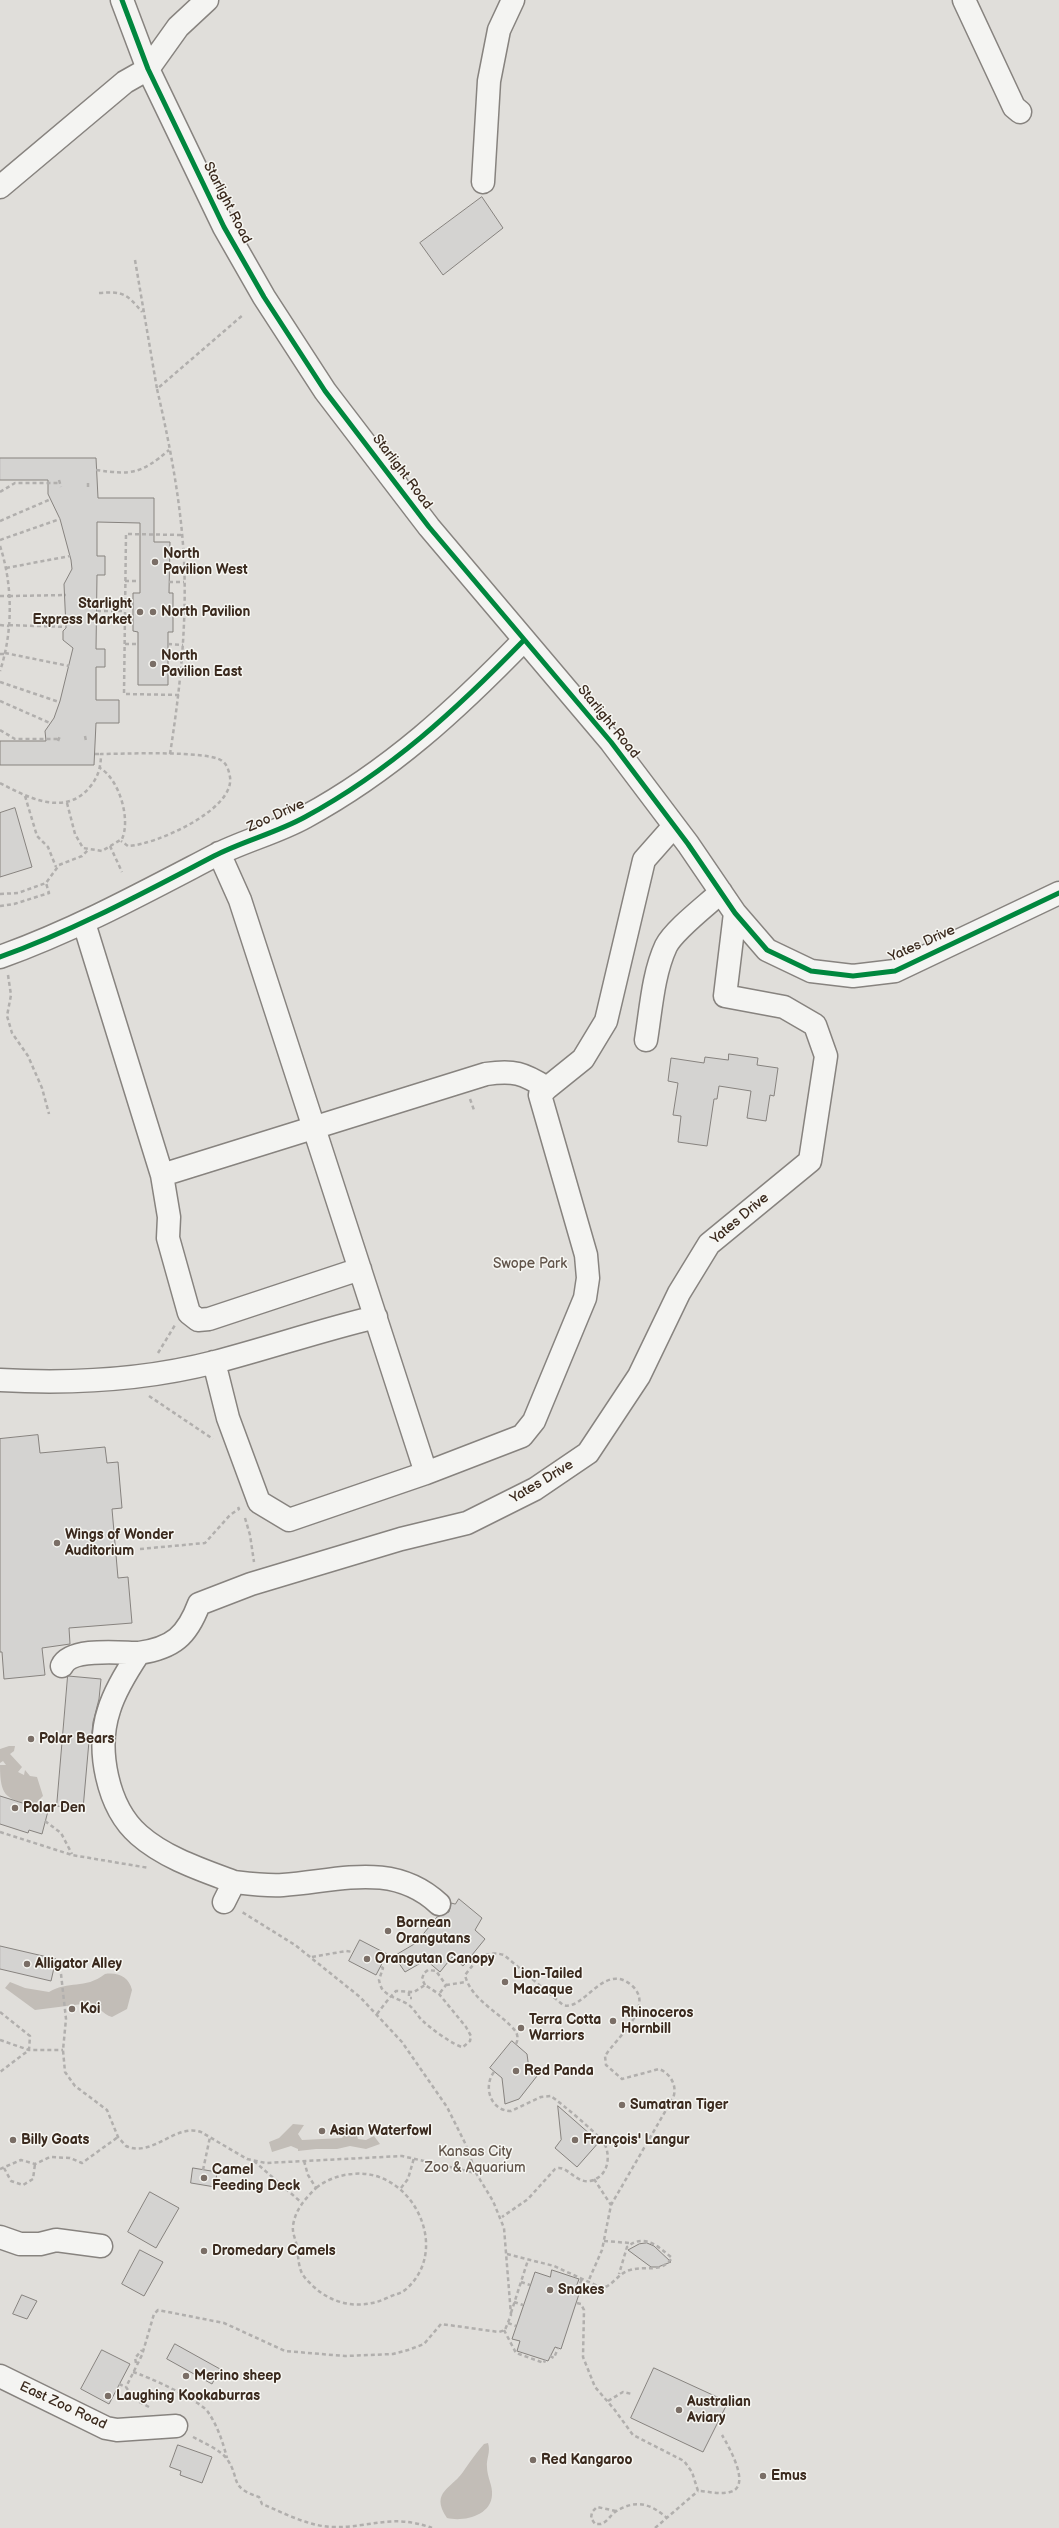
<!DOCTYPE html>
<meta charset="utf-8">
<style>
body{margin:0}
canvas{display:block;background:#eeedeb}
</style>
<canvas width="1059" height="2528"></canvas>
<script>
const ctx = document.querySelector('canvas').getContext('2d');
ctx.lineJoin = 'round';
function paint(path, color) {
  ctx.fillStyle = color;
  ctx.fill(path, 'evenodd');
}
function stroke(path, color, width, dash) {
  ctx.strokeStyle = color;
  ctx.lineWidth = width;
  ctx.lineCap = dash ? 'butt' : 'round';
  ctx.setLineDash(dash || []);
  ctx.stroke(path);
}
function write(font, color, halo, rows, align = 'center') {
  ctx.font = font + ' "Balsamiq Sans",sans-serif';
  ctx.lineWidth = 3;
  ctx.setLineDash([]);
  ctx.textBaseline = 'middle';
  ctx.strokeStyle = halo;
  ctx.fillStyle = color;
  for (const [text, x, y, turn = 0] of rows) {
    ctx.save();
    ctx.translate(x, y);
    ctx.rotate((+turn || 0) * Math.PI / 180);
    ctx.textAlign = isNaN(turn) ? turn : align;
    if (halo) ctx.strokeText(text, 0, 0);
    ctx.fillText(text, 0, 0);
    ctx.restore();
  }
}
const built = new Path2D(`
 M0,0H1059V2528H0Z`);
const water = new Path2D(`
 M9,1746H15L14,1751L10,1754L22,1767L18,1772L24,1775L25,1770L30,1776L37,1777L43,1796L37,1802V1808C7,1798 0,1799 0,1765H6L3,1761L0,1763V1749Z
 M105,1974C118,1972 129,1977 132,1990L127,2009L112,2017C102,2014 99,2006 90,2003L35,2010L5,1988L10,1982L25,1988L49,1992C69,1980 84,1990 105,1974Z
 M293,2124L304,2125L298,2134L302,2140L342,2138L345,2134V2126H354L358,2139L366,2140L374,2136L380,2144L366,2149L350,2146L337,2149H316L298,2151V2149L291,2146L272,2152L269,2142L279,2138Z
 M488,2443C491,2452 486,2459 487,2467C487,2477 493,2486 492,2495C491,2516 463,2522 447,2518C429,2491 453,2489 465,2469C471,2460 477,2452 484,2444Z`);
const building = new Path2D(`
 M482,197L503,228L443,275L420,243Z
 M0,458H96L98,498H154V542H170L169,593H173V632H168V685H138V632L133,631V593H140V523L97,522V556H105V575H97L96,649H105V667H96V700H119V723H96L94,765H0V741H46L45,731L54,718L60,701L73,648L63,640V631L66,628L64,584L72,569L71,560L60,519L48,494V480H0Z
 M15,808L32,867L0,877V813Z
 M729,1054L758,1058L757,1065L778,1068L774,1096L770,1095L766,1121L747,1118L751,1091L719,1086L717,1099H714L707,1146L678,1142L681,1116L673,1115L678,1083L668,1081L671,1058L704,1063L705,1057L728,1060Z
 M38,1435L40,1453L105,1447L107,1463L118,1462L122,1508L112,1509L118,1578L128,1577L132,1623L69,1628L70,1644L42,1648L45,1675L4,1679L2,1652H0V1439Z
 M68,1676L101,1679L99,1699L93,1722L91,1741H89L83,1809L57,1806Z
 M0,1796L48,1811L42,1834L29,1830L28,1833L0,1824Z
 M459,1899L482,1918L475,1930L485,1939L463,1966L452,1957L440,1972L426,1960L405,1972L394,1956L416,1943L437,1917L449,1912L451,1903L455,1904Z
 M360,1940L387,1954L376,1975L349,1961Z
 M0,1946L56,1959L51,1981L0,1969Z
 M512,2041L527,2054L529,2069L537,2076L519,2099L505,2104L502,2078L490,2068Z
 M558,2106L599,2142L577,2167L555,2148L561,2140Z
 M193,2168L217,2172L215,2187L191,2183Z
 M150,2192L179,2208L156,2248L128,2232Z
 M647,2243L654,2246L671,2262L658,2267H651L628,2250L639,2244Z
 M140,2250L163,2262L144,2296L122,2284Z
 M552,2270L579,2279L575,2290L580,2291L561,2349L555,2347L548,2361L517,2351L520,2341L512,2339L535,2272L550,2277Z
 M22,2295L37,2301L27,2319L13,2314Z
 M175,2344L220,2369L212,2384L167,2359Z
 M102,2350L130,2364L109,2404L81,2389Z
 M654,2368L728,2402L703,2452L631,2418Z
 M178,2445L212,2457L202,2483L180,2475L181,2471L170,2467Z`);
const path = new Path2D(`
 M135,260L157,389
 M99,293C123,291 127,294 142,312
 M96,470C132,475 141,474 169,450
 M59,480L61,487
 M88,487V480
 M0,492L15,483H60
 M0,521L51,499
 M0,540L60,519
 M0,546C13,585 13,632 0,671
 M6,568L70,556
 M125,581H140
 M169,582H184
 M0,596H9
 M9,596L66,595
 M97,611H125
 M0,625L9,626
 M9,625L66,627
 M125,644H138
 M168,644L183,645
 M5,653L69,666
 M0,654H4
 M0,682L59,702
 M179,695L124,694L126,534L182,535
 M0,701L50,723
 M0,730L15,739H59
 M85,736L86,741
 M58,741L60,736
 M95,754H101
 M170,754C180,690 187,625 184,560C181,503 170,445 157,389L244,314
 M0,783C27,797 64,817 89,788C98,778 101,767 101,754C121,754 209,750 222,761C227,764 229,771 230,777C235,810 155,845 128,846L121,841
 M25,796L37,836L48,847L56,867
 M67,803L75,834L83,848L102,851L122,839C131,819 119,779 100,768
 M110,846L122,872
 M0,894L18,893L46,883L59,865L82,856L88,850
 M0,906L14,904L49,893L46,883
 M8,975L11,995L7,1016L12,1033L28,1056L42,1088L49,1114
 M470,1099L474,1110
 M158,1353L175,1325
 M149,1396L213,1439
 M245,1518L250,1535L254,1562
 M140,1549L205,1543L230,1515L239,1509L238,1507
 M45,1821L61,1833L72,1854
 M0,1832L72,1855L149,1868
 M312,1957L346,1951L353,1952
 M61,1974L66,2019L63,2050L65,2072L75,2086L107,2110L118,2137L126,2146C153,2158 175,2123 201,2132L247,2159L266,2163L402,2156L476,2173
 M425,1985L422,1979L424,1973L428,1970L436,1971L446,1985L439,1994
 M446,1985L466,1982
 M409,1992V1998H412
 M0,2012L30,2036L29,2050L0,2072
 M377,2014C383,2006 389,1998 396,1991L414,1992L425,1985L439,1994L466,2027L471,2036L470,2041L463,2047C456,2047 430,2028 424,2022C418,2017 415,2010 409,2005C402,2000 391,1998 384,1991C381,1989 380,1984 379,1980L383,1968L380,1966
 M0,2040L29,2050H63
 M516,2044C518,2040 518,2036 516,2032C503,2014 471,2001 465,1975C476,1961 484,1949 504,1955L563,2005C583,2012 603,1963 630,1984C658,2005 616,2038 605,2056L606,2065L622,2079L659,2069C670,2073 678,2086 673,2098L611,2205L602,2250L588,2282
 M494,2072C483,2086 490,2111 511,2111L541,2097L551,2096C562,2104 597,2133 604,2143C610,2153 609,2170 599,2177C578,2192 568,2162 555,2169L528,2199L502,2217
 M254,2161L302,2203
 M304,2161L308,2175L316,2188C305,2199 295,2210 293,2226C292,2233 296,2240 297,2247C298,2254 298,2263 301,2271C303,2277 309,2282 314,2287C335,2306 363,2310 389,2297C395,2294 400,2294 405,2290C453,2250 412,2167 352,2174C339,2175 326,2180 316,2188
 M4,2168L11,2181L23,2185L33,2179L35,2164
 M0,2169L21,2160L35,2164L50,2157L70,2158L82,2163L118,2137
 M203,2170L210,2137
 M594,2179L611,2205
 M401,2188L408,2179L414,2158
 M604,2241L630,2243
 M507,2254L554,2266L602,2288C613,2286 618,2273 630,2270C647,2265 660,2274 672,2258C658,2246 644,2233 627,2247L619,2274
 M521,2282L530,2285
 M578,2290L582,2278
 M514,2302L523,2305
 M577,2303L581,2304L584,2310L583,2357L595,2387L614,2409L633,2435L684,2461L692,2472L698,2491C708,2491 719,2495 730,2492C752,2487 729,2447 722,2435
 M511,2313L528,2260
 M508,2323L516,2326
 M504,2330L516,2353L544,2363L545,2360
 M550,2356L554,2358L558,2348
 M136,2363L135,2358L142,2350
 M133,2372C147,2376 201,2401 208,2412C217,2425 223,2442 227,2458
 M119,2384L126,2387
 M608,2401L623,2392L632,2394
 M149,2407L134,2399L126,2387L142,2355L154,2314L158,2310L224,2323L285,2351L345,2356L393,2354L408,2350L424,2344L441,2324L499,2332L505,2330L511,2315L504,2228L493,2201L476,2173L465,2143L447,2107L402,2042L360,1997L295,1945L242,1912
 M193,2437C202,2442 221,2450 227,2459C241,2479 228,2487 259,2497L262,2504C284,2513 308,2526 332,2527C372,2528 391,2513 432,2528
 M616,2511L597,2507L592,2512L591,2518L595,2524H601C607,2522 610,2516 615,2512C635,2499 650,2503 667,2518
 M655,2528L698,2491`);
const minor = new Path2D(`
 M122,0L148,69L224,227L264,297L325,391L429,527L611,742L688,844L735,913L767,950L811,971L853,976L895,971L1059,893
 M964,0L1014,107L1020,112
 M483,182L489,81L499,30L513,0
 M0,187L125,82L148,69L178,27L207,0
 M84,923L162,1175
 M0,957C75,930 143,893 214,856C243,841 276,833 305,817C390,771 457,709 524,640
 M646,1040C651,1009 653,974 666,946C674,930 707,905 721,892
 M547,1088L583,1059L606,1021L644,860L674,826
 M360,1269L209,1319L198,1320L189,1313L168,1238L169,1217L162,1175L486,1074C514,1070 523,1073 547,1088L540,1095L586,1255L588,1278L585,1298L534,1421L522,1436L426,1473
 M214,1362L228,1418L259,1502L289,1520L426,1473L240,900L219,853
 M0,1380C72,1384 145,1380 215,1362C269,1348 321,1330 376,1317
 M62,1666C71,1647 121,1653 139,1653
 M234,1882C251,1884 266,1886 283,1885C339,1881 393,1861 439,1904
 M224,1902L234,1882C202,1870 165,1858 139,1835C107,1807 96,1749 109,1710C115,1690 127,1671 139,1653C173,1648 187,1636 199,1604L251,1584L401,1539L467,1523L535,1489L588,1453L639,1376L679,1293L709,1244L810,1161L826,1056L815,1025L784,1007L725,996L735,913
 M0,2237L20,2244H40L56,2240L101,2246
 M0,2376L106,2428L117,2430L176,2426`);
const cycleway = new Path2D(`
 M122,0L148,69L224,227L264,297L325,391L429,527L611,742L688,844L735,913L767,950L811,971L853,976L895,971L1059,893
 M0,957C75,930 143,893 214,856C243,841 276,833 305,817C390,771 457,709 524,640`);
const markers = [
 [155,562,4,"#7a6e66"],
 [140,612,4,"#7a6e66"],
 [153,612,4,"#7a6e66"],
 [153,664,4,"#7a6e66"],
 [57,1543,4,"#7a6e66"],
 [31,1739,4,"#7a6e66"],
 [15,1808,4,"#7a6e66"],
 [388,1931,4,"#7a6e66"],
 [367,1959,4,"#7a6e66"],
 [27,1964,4,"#7a6e66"],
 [505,1982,4,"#7a6e66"],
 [72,2009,4,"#7a6e66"],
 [613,2021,4,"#7a6e66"],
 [521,2028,4,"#7a6e66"],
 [516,2071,4,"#7a6e66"],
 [622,2105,4,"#7a6e66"],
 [322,2131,4,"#7a6e66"],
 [13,2140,4,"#7a6e66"],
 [575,2140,4,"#7a6e66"],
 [204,2178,4,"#7a6e66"],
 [204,2251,4,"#7a6e66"],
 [550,2290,4,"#7a6e66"],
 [186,2376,4,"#7a6e66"],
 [108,2396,4,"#7a6e66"],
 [679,2410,4,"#7a6e66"],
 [533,2460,4,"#7a6e66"],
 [763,2476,4,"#7a6e66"]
];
const streetNames = [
 ["Starlight Road",227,203,63],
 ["Starlight Road",402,472,53],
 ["Starlight Road",608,722,51],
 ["Zoo Drive",276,816,-24],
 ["Yates Drive",922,944,-24],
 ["Yates Drive",740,1219,-40],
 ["Yates Drive",542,1482,-31],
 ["East Zoo Road",63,2406,25]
];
const poiNames = [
 ["North",163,554],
 ["Pavilion West",163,570],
 ["Starlight",132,604,"right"],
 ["Express Market",132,620,"right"],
 ["North Pavilion",161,612],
 ["North",161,656],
 ["Pavilion East",161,672],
 ["Wings of Wonder",65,1535],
 ["Auditorium",65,1551],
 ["Polar Bears",39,1739],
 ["Polar Den",23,1808],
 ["Bornean",396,1923],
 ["Orangutans",396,1939],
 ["Orangutan Canopy",375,1959],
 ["Alligator Alley",35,1964],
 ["Lion-Tailed",513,1974],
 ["Macaque",513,1990],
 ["Koi",80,2009],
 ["Rhinoceros",621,2013],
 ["Hornbill",621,2029],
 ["Terra Cotta",529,2020],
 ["Warriors",529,2036],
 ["Red Panda",524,2071],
 ["Sumatran Tiger",630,2105],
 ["Asian Waterfowl",330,2131],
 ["Billy Goats",21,2140],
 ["François' Langur",583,2140],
 ["Camel",212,2170],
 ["Feeding Deck",212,2186],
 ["Dromedary Camels",212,2251],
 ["Snakes",558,2290],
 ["Merino sheep",194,2376],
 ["Laughing Kookaburras",116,2396],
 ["Australian",687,2402],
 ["Aviary",687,2418],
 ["Red Kangaroo",541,2460],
 ["Emus",771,2476]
];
const parkNames = [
 ["Swope Park",530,1264],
 ["Kansas City",475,2152],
 ["Zoo & Aquarium",475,2168]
];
paint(built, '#e0deda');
paint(water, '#c2bdb7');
paint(building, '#d4d3d1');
stroke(building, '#87837f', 1);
stroke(minor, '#87837f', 25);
stroke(path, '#b1afad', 2.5, [4, 3]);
stroke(minor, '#f4f4f2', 22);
stroke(cycleway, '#00873e', 5);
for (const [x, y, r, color] of markers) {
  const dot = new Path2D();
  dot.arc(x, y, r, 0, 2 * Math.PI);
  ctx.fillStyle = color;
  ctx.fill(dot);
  stroke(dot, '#f6f6f2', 1.5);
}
write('14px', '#3b2a1e', '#f6f6f2', streetNames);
write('bold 14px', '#3b2a1e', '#f6f6f2', poiNames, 'left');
write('14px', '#61544a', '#f6f6f2', parkNames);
</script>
